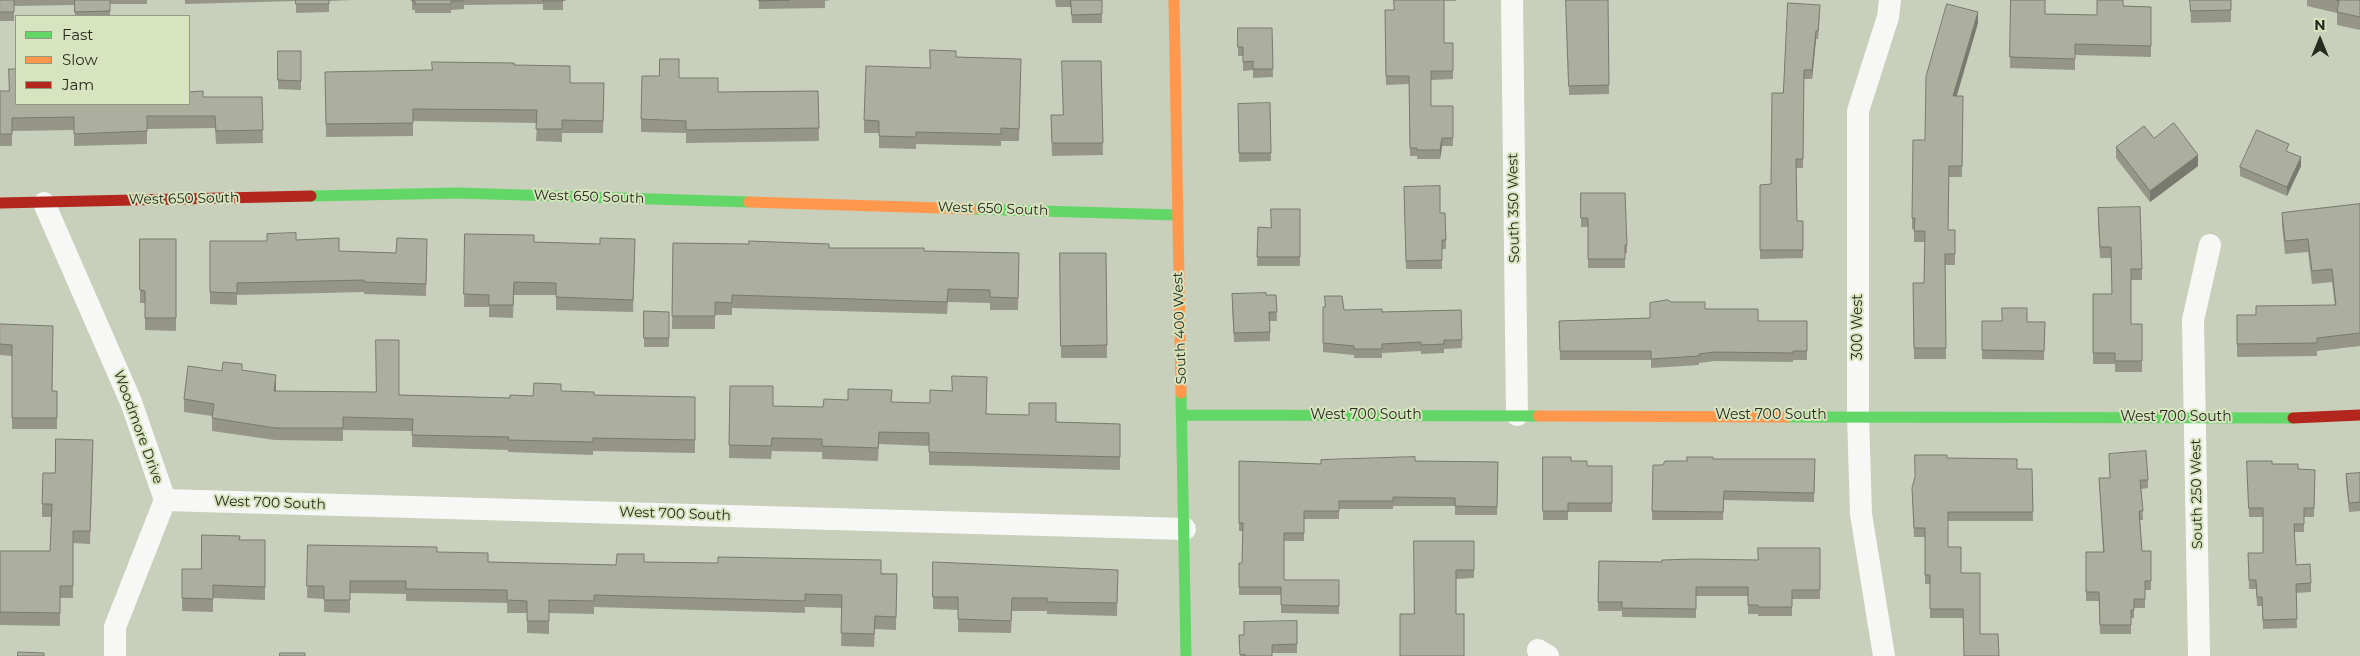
<!DOCTYPE html>
<style>
body{margin:0}
#map{position:relative;width:2360px;height:656px;overflow:hidden;background:#c8cfba;font-family:Montserrat,sans-serif}
canvas{display:block}
.legend{position:absolute;left:15px;top:15px;width:175px;height:90px;box-sizing:border-box;background:#d8e4bf;border:1px solid #919a7e;margin:0;padding:6px 9px;list-style:none;font-size:15px;color:#272b1d}
.legend li{display:flex;align-items:center;gap:10px;height:25px}
.legend b{width:25px;border:1px solid #919a7e}
.north{position:absolute;left:2295px;top:15px;width:50px;height:50px;-webkit-text-stroke:4px #d8e4bf;paint-order:stroke;rotate:0deg;font-size:14px;font-weight:700;line-height:20px;text-align:center;color:#272b1d}
.north::after{content:'';display:block;margin:auto;width:18px;height:22px;background:#272b1d;clip-path:polygon(50% 0,100% 100%,50% 72%,0 100%)}
</style>
<div id="map">
<canvas width="2360" height="656"></canvas>
<ul class="legend">
<li><b style="height:6px;background:#63d668"></b>Fast</li>
<li><b style="height:6px;background:#ff974d"></b>Slow</li>
<li><b style="height:6px;background:#b3261e"></b>Jam</li>
</ul>
<div class="north">N</div>
</div>
<script>
const ctx = document.querySelector('canvas').getContext('2d');
ctx.lineJoin = 'round';
function stroke(path, color, width, dash) {
  ctx.strokeStyle = color;
  ctx.lineWidth = width;
  ctx.lineCap = dash ? 'butt' : 'round';
  ctx.setLineDash(dash || []);
  ctx.stroke(path);
}
function paint(path, color) {
  ctx.fillStyle = color;
  ctx.fill(path, 'evenodd');
}
function write(font, color, halo, rows, align = 'center') {
  ctx.font = font + ' Montserrat,sans-serif';
  ctx.lineWidth = 4;
  ctx.setLineDash([]);
  ctx.textBaseline = 'middle';
  ctx.strokeStyle = halo;
  ctx.fillStyle = color;
  for (const [text, x, y, turn = 0] of rows) {
    ctx.save();
    ctx.translate(x, y);
    ctx.rotate((+turn || 0) * Math.PI / 180);
    ctx.textAlign = isNaN(turn) ? turn : align;
    if (halo) ctx.strokeText(text, 0, 0);
    ctx.fillText(text, 0, 0);
    ctx.restore();
  }
}
const street = new Path2D(`
 M1512,0L1517,415
 M44,203L131,402L165,500L115,627V656
 M165,500L1185,529
 M1538,650L1548,656
 M1884,656L1861,514L1858,415V111L1888,17L1890,0
 M2199,656L2193,320L2210,245`);
const fast = new Path2D(`
 M311,196L458,193L749,202
 M973,209L1177,215
 M1181,393L1186,656
 M1182,415L1538,416
 M1787,417L2293,418`);
const slow = new Path2D(`
 M1174,0L1181,393
 M749,202L973,209
 M1538,416L1787,417`);
const jam = new Path2D(`
 M0,203L311,196
 M2293,418L2360,415`);
const wall = new Path2D(`
 M0,0H147V4H110V16H75L74,5L14,6V21H0Z
 M185,0H353L329,1V12L296,13V1L185,4Z
 M412,0H566V1H563V10H543V4L464,5V9L451,10V13H415V10H412Z
 M759,0H831L825,1V8L759,9Z
 M1055,0H1102V23H1072L1071,7H1056Z
 M1394,0H1456V1H1444V43H1453V79L1431,80V106H1453V146H1442L1440,159H1417V156H1410L1409,84L1386,85L1385,10H1394Z
 M1566,0H1608L1609,94L1569,95Z
 M2011,0L2045,14L2097,15L2123,6L2151,7V57L2075,55V70L2010,68Z
 M2190,0H2231V22L2191,23Z
 M2307,0H2360V30L2337,25V13L2307,6Z
 M1820,14L1818,39H1816L1812,79H1804L1803,168H1796L1797,221H1803V258L1760,259V185L1771,184L1783,93Z
 M1978,23L1957,96H1963L1962,177H1949L1948,230H1955V265H1945L1946,359H1914L1913,283H1924L1925,242H1914V229H1912V218L1925,140Z
 M1238,28H1272L1273,77L1253,78V70L1243,71V56H1238Z
 M278,51H301V90L278,89Z
 M956,57L1021,71L1019,141H1001V146L916,144V149L879,148V133H864V120L930,68Z
 M1101,61L1103,155L1052,156L1051,115H1063Z
 M514,65L570,83H604L603,133H562V142L536,141L537,123L413,121V136L326,137L325,72L432,70Z
 M679,78L718,92L818,91L819,141L686,143V133L641,132V119Z
 M0,91L16,104L203,97H262L263,143L216,144L215,128L147,129V144L74,146V130L12,131V146H0Z
 M1270,103L1271,161L1239,162L1238,113Z
 M2154,138L2198,166L2150,202L2116,158V147Z
 M2289,152L2301,166L2287,196L2240,176V167Z
 M1404,187L1440,213L1446,240V249H1442V269H1406Z
 M1581,193L1627,245V253H1625V268H1588V227H1581Z
 M2360,204V346L2317,351V356L2237,357V315H2256L2335,306L2332,282L2312,284L2308,252L2285,254L2282,225V213Z
 M1300,209V266H1257L1258,227L1271,228Z
 M2098,219L2142,269V280H2131V324H2142V372H2115V364H2093V294H2112L2111,258H2100Z
 M465,234L534,242L635,252L633,312L556,310V295H514L513,318L489,317V307H464Z
 M140,239H176V331L145,330V303H140Z
 M427,239L426,296L364,294V292L237,295V305L210,304V241H267L296,240L339,251L396,253Z
 M673,243L924,251L1019,253L1018,310H990V303L948,302L947,314L732,308V315H715V329H672Z
 M1060,253H1106L1107,358H1061Z
 M1276,295L1277,321H1270V341L1234,342L1232,303Z
 M1671,302L1758,321H1807V360H1793V362L1715,361L1699,363V365L1651,368V360H1560L1559,321L1650,318Z
 M1323,307L1344,310L1382,312L1461,310L1462,348L1444,349V353L1421,354V351L1382,353V358H1354V355L1323,352Z
 M644,311L669,312V347H644Z
 M1982,321L2045,322L2044,360L1982,359Z
 M0,324L52,391H57V429H12V356L0,355Z
 M242,370L276,387V391L510,398L533,396L561,391L594,395L695,397V453L593,451V455L508,452V450L412,447V431L343,430V441L275,440L212,431V416L184,412V399L222,371Z
 M730,386L773,406L823,407L892,402L1056,422L1120,424V470L929,465V446L879,444L878,461L822,459V452L772,451L771,459L729,458Z
 M93,453L90,544L73,543V598H60V626L0,625V551H50L52,517H42V504L55,473Z
 M2109,454L2148,480V488L2141,489L2143,520H2140L2142,551H2151V590H2145V608H2134V618H2131V634H2100L2099,601H2086V552H2103L2099,478H2110Z
 M1543,457L1571,461L1587,466H1612V512H1568V520H1543Z
 M1947,458L2017,469H2032L2033,521H1948V547L1961,573L1980,634L1999,656L1963,618H1930V584H1925V537H1914L1912,488Z
 M1713,459H1815L1814,502L1724,500L1723,520H1652L1653,465H1663L1687,461Z
 M1239,461L1321,464L1415,461L1498,462L1497,515H1455V506H1393V509H1339V519H1304V541H1284V580H1339V614L1281,613V595H1239V563H1242L1243,531H1239Z
 M2247,461L2272,464L2298,469L2315,470L2314,517H2304V532H2294L2296,565L2311,583V592L2296,593L2297,628L2263,629L2262,606H2257L2256,589H2249L2248,553H2263V517H2249Z
 M2360,473V511L2349,512L2346,483V474Z
 M240,540H265V600L213,598V612L182,611V569H201Z
 M1474,541V578L1456,579L1414,614Z
 M308,545L437,552L488,562L616,565L644,562L897,574L896,630L875,629L874,647L841,646L842,608L805,607V613L594,607V614L549,613V634L527,633V613H507V603L406,601V594L350,593V613L324,612V599L307,598Z
 M1820,548V599H1792V616H1758V614H1748V596H1696V618L1622,617V611H1598V602L1662,562L1758,560Z
 M1118,570L1117,616L1047,614V611H1012L1011,633L958,632V610L933,609V597Z
 M1297,621V653H1272V656H1240L1239,635H1244Z`);
const shadedWall = new Path2D(`
 M1978,12V23L1953,107V96Z
 M1816,31V39L1812,79V70Z
 M1442,138V146L1440,159V150Z
 M2198,155V166L2150,202V191Z
 M2301,157V166L2287,196V187Z
 M276,375V387L274,404V391Z`);
const building = new Path2D(`
 M0,0H14V12H0Z
 M75,0H110V11L75,12Z
 M296,0H329V4H296Z
 M412,0H464V1H451V4H415V1H412Z
 M543,0H563V1H543Z
 M759,0H790L759,1Z
 M1071,0H1102V14L1072,15Z
 M1394,0H1444V43H1453V71H1431V106H1453V138H1442L1440,150H1417V148H1410L1409,76H1386L1385,10H1394Z
 M1566,0H1608L1609,85L1569,86Z
 M2011,0H2045V14L2097,15V0H2123V6L2151,7V46L2075,44V59L2010,57Z
 M2190,0H2231V10L2191,11Z
 M2336,0H2360V17L2337,12L2339,1Z
 M1788,3L1820,5L1818,31H1816L1812,70H1804L1803,159H1796L1797,221H1803V250H1760V185L1771,184L1772,93H1783Z
 M1947,4L1978,12L1953,96H1963L1962,166H1949L1948,230H1955V254H1945L1946,348H1914L1913,283H1924L1925,231H1914L1915,218H1912L1913,140H1925L1926,77Z
 M1238,28H1272L1273,69H1253V61L1243,62V47H1238Z
 M930,50L956,51V57L1021,59L1019,129L1001,128V134L916,132V137L879,136V121L864,120L866,66L930,68Z
 M278,51H301V81L278,80Z
 M660,59H679V78H718V92L818,91L819,128L686,130V121L641,119L642,76H659Z
 M1062,61H1101L1103,143H1052L1051,115H1063Z
 M432,62L514,63V65L570,66V83H604L603,121L562,120V129H536L537,110L413,109V123L326,124L325,72L432,70Z
 M9,69H16V104H189V92L203,91V97H262L263,130L216,131L215,116H147V131L74,134V117L12,118V134H0V91H9Z
 M1270,103L1271,153H1239L1238,104Z
 M2174,123L2198,155L2150,191L2116,147L2144,126L2154,138Z
 M2257,130L2289,144L2286,151L2301,157L2287,187L2240,167Z
 M1440,186V213H1445L1446,240H1442V260L1406,261L1404,187Z
 M1581,193H1625L1627,245H1625V259H1588V218H1581Z
 M2360,204V333L2317,338V343L2237,344V315H2256V306L2336,305L2332,269L2312,271L2308,239L2285,241L2282,213Z
 M2140,207L2142,269H2131V324H2142V361H2115V353H2093V294H2112L2111,247H2100L2098,208Z
 M1271,209H1300V257H1257L1258,227L1271,228Z
 M296,233V240L339,238V251L396,253L397,238L427,239L426,284L364,282V280L237,283V293L210,292V241H267V234Z
 M465,234L534,235V242L600,244V238L635,239L633,300L556,297V283L514,282L513,305H489V295L464,294Z
 M140,239H176V318H145V291L140,290Z
 M749,241L829,244V248H924V251L1019,253L1018,298L990,297V290L948,289L947,302L732,295V303L715,302V316H672L673,243L749,244Z
 M1060,253H1106L1107,345L1061,346Z
 M1266,293V295H1276L1277,312H1269L1270,332L1234,333L1232,294Z
 M1325,296H1342L1344,310L1382,309V312L1461,310L1462,340H1444V344L1421,345V342L1382,344V349H1354V346L1323,343V307H1325Z
 M1668,300L1671,302H1705V309H1758V321H1807V351H1793V353L1715,352L1699,354V356L1651,359V351H1560L1559,321L1650,318V303Z
 M2002,308H2027V322H2045L2044,351L1982,350V321H2002Z
 M644,311L669,312V338H644Z
 M0,324L53,326L52,391H57V418H12V345L0,344Z
 M376,340H399V395L510,398V395L533,396L534,383L561,384V391L594,392V395L695,397V440L593,438V442L508,440L509,437L412,435L413,419L343,417V428H275L212,418L214,404L184,399L188,366L222,371L223,362L242,364V370L276,375L274,391L376,392Z
 M952,376L987,377L986,414L1029,415V403H1056V422L1120,424V457L929,452V433L879,432L878,448L822,446V439L772,438L771,446L729,445L730,386H773V406L823,407L824,399L848,400V389L892,390L891,402L930,403V390L952,391Z
 M56,439L93,440L90,531H73V586H60V613L0,612V551H50L52,504H42L43,473H55Z
 M2146,451L2148,480H2140L2143,511H2139L2142,551H2151V581H2145V599H2134V610H2131V625H2100L2099,592H2086V552H2104L2099,478H2110L2109,454Z
 M1915,455H1947V458L2017,459V469H2032L2033,512H1948V547H1961V573H1980V634H1998L1999,656H1964L1963,609H1930V575H1925V528H1914L1912,488L1915,477Z
 M1415,457V461L1498,462L1497,507L1455,506V498L1393,497V501H1339V511H1304V533H1284V580H1339V606L1281,605V587H1239V563H1242L1243,523H1239V461L1321,464V460Z
 M1543,457H1571V461H1587V466H1612V503H1568V511H1543Z
 M1687,457H1713V459H1815L1814,493L1724,491L1723,512L1652,511L1653,465H1663L1665,461H1687Z
 M2247,461H2272V464H2298V469L2315,470L2314,508H2304V524H2294L2296,565L2310,564L2311,583L2296,584L2297,619L2263,620L2262,597H2257L2256,580H2249L2248,553H2263V508H2249Z
 M2360,473V502L2349,503L2346,474Z
 M202,535L240,536L239,540H265V587L213,585V599L182,598V569H201Z
 M1414,541H1474V570H1456V614H1464V656H1400V614H1414Z
 M308,545L437,547V552L488,553V562L616,565L617,554H644V562L718,563V557L881,560V574H897L896,617L875,616L874,634L841,633L842,595L805,594V601L594,595V601L549,600V621H527V601L507,600V590L406,589V581H350V600H324V586H307Z
 M1758,548H1820V590H1792V607H1758V605H1748V587H1696V609L1622,608V602H1598L1599,561L1662,562V560L1694,559L1758,560Z
 M933,562L1118,570L1117,603L1047,602V598H1012L1011,621L958,619V597H933Z
 M1297,621V644L1272,645V656H1245V654L1240,655L1239,635H1244V622Z
 M18,652L44,653V656H18Z
 M280,653H305V656H280Z`);
const streetNames = [
 ["West 650 South",589,197,2],
 ["West 650 South",184,199,-1],
 ["South 350 West",1514,208,-91],
 ["West 650 South",993,209,2],
 ["300 West",1858,327,-90],
 ["South 400 West",1180,328,-92],
 ["West 700 South",1366,415],
 ["West 700 South",1771,415],
 ["West 700 South",2176,417],
 ["Woodmore Drive",138,427,70],
 ["South 250 West",2197,494,-91],
 ["West 700 South",270,503,2],
 ["West 700 South",675,514,2]
];
stroke(street, '#f7f8f5', 22);
stroke(fast, '#63d668', 11);
stroke(slow, '#ff974d', 11);
stroke(jam, '#b3261e', 11);
paint(wall, '#959688');
paint(shadedWall, '#797a6f');
paint(building, '#adaf9e');
stroke(building, '#797a6f', 1);
write('14px', '#272b1d', '#d8e4bf', streetNames);
</script>
